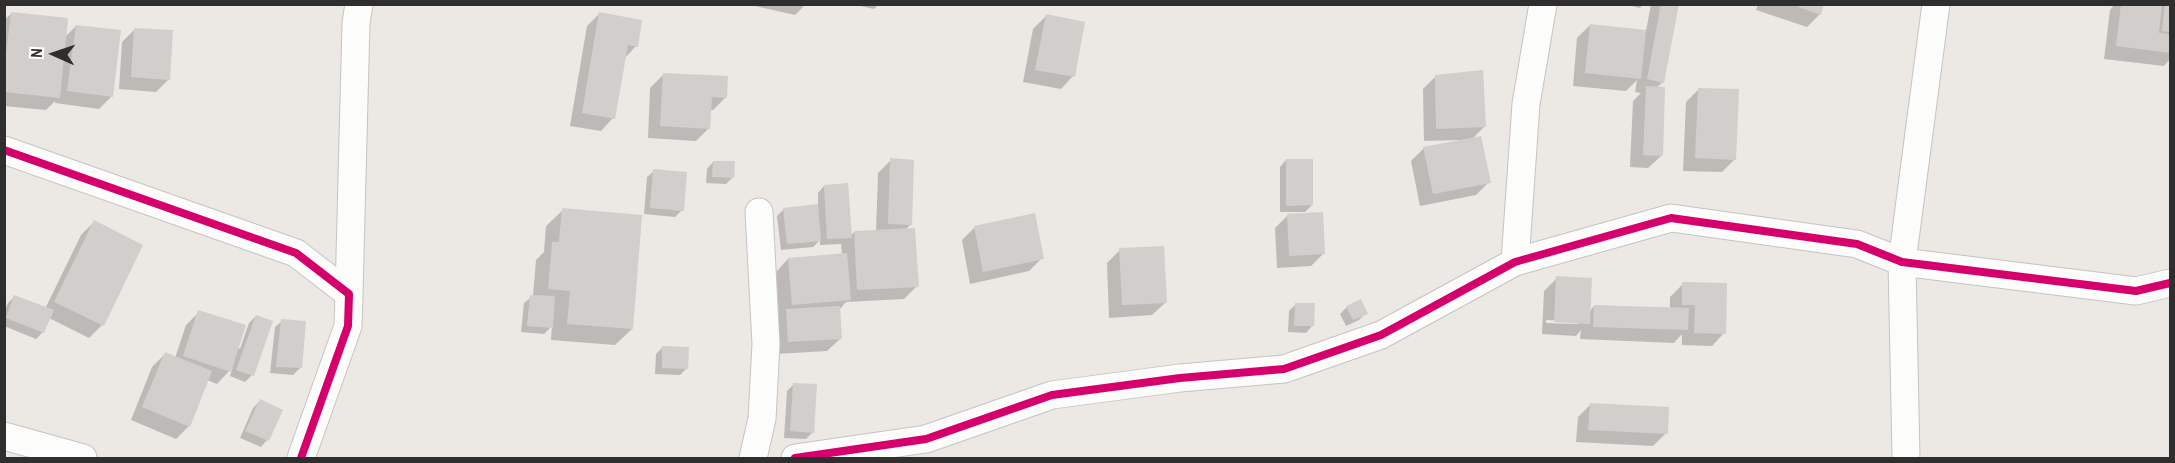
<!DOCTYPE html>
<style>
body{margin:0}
#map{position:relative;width:2175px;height:463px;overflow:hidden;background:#ece8e4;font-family:"Archivo Narrow",sans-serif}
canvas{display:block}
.frame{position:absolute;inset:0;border:6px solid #2e2e2e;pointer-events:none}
.north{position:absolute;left:24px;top:24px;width:60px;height:60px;-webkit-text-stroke:4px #fff;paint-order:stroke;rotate:273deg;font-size:16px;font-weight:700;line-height:24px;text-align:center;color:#2e2e2e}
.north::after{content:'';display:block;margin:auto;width:21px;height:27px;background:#2e2e2e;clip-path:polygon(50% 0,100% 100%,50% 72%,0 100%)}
</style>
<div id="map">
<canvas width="2175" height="463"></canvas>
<div class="frame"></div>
<div class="north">N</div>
</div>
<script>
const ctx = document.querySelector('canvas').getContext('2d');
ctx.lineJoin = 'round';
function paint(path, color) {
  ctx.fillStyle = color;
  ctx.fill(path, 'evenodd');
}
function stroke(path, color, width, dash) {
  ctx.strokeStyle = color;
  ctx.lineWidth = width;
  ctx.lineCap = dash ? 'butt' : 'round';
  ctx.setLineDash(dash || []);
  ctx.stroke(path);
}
const shadow = new Path2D(`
 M746,4H806L795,15Z
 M851,4H879L874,9Z
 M1624,4H1643L1640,8Z
 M1651,4H1677L1663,82L1656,88L1661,156L1648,168L1630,167L1633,101L1641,93L1635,92L1637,80L1626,91L1573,86L1577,38L1590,25L1646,31Z
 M1758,4H1823L1820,14L1807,27L1756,10Z
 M2115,4H2160V7L2162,4H2170V59L2164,66L2104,59L2110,10Z
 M600,13L636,46L624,59L613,118L601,131L570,126L587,26Z
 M11,14L65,37L76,26L112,96L99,109L55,103V101L46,110L4,106V20Z
 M1046,16L1073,76L1061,89L1023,82L1033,29Z
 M135,29L169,79L156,92L119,89L122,42Z
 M663,75L726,97L713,110H710L709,128L696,141L648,138L650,88Z
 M1436,76L1484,127L1472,139L1489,182L1476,195L1420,206L1411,161L1424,148L1458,142V140L1424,141L1423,89Z
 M1699,89L1735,159L1722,172L1683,171L1686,102Z
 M891,160L911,224L905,230L917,286L904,299L846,302L839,310L840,339L827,351L776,354L774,323L779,318L776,272L788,259L842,255L841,244L820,245V240L813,247L781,250L777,216L784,209L818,206V193L824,186L850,237L854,232L876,231L878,173Z
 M1286,160L1312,205L1305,212H1280V167Z
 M713,162L733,177L726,184L706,183L707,169Z
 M654,171L682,210L675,217L644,214L647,177Z
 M563,210L632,329L615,345L551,340L552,326L544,334L521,332L524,303L533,296L536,260L544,252L546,226Z
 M1288,215L1324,253L1311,266L1277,268L1275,228Z
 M94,222L141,246L102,325L89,338L49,318L43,332L36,339L4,326V312L8,303L15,296L45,309L81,235Z
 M974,228L1042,258L1029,271L970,284L962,240Z
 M1120,250L1165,303L1152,315L1109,318L1107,263Z
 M1557,278L1589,312L1594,306L1670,309V297L1683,284L1724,333L1712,346L1682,345V334L1674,343L1580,339L1581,330L1576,336L1542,334L1544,291ZM1546,320L1578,321V324L1546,323Z
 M1296,304L1312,326L1306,333L1288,332L1289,311Z
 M1347,307L1366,313L1359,320L1346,326L1340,314Z
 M199,312L240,349L249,323L256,316L271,322L252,375L245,382L230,376L233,367L217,384L207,380L189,426L176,439L131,420L152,367L165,354L175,358L186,325Z
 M282,321L300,368L293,375L270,373L275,327Z
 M663,347L687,368L680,375L655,374L656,354Z
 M794,384L813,432L806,439L784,438L787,391Z
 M260,401L267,440L261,447L240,438L253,408Z
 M1590,405L1666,433L1653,446L1576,442L1578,417Z`);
const building = new Path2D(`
 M1661,4H1679L1664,83L1647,79Z
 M1790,4H1824L1821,15Z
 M2121,4H2162L2159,33L2170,34V53L2116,46Z
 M2165,4H2170V32L2162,31Z
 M11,12L68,18L60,98L4,92V71Z
 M599,12L642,20L638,47L628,45L615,119L582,113Z
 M1046,14L1085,22L1075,77L1035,70Z
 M1590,24L1646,30L1641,79L1585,73Z
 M76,25L121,30L113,97L67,91Z
 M134,28L173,30L170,80L131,77Z
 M1483,70L1486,127L1436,129L1435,75Z
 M663,73L728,76L727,98L712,97L710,129L660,126Z
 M1646,86L1665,87L1663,156L1643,155Z
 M1698,88L1739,89L1736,160L1695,158Z
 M1481,136L1491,183L1433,194L1423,147Z
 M890,158L914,160L912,225L888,224Z
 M1286,159H1313V205L1286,206Z
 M713,161H735L734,178L712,177Z
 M653,169L687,172L684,211L650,208Z
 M848,183L852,238L827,239L824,185Z
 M818,204L821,241L787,244L783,208Z
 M562,208L642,215L633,329L567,324L570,291L548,289L552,242H559Z
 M1323,212L1325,254L1289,256L1287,214Z
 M1035,213L1044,259L983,272L974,226Z
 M94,220L143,245L104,326L54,302Z
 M915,228L919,287L857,290L854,231Z
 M1164,246L1167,303L1122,305L1119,248Z
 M847,253L851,300L792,305L788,258Z
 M1556,276L1592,278L1590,324L1554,322Z
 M1682,282L1727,283L1726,334L1694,333L1695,305H1682Z
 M14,295L54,310L44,333L6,318Z
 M530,295L555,296L553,328L527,326Z
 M1361,299L1368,314L1353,320L1346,306Z
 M1295,303H1315L1314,326H1294Z
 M1594,305L1689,308L1688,330L1593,327Z
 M840,306L842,339L788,342L786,309Z
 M198,310L246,325L231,372L183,356Z
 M256,315L273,321L254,376L236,370Z
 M281,319L306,321L302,368L276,367Z
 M662,346L689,347L688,369L662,368Z
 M165,352L212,371L190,427L142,407Z
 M793,383L817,384L814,433L790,431Z
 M260,399L283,410L269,441L245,431Z
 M1590,403L1669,407L1668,434L1588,430Z`);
const street = new Path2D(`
 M4,150L296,253L349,294L348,326L301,458
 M1515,262L1526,104L1543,4
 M349,294L356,23L359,4
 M4,436L83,458
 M753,458L762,419L766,344L759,212
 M795,458L926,439L1052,395L1180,378L1284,369L1381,335L1515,262L1671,218L1857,244L1902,262L2136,291L2170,283
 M1906,458L1902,262L1936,4`);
const cycleway = new Path2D(`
 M4,150L296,253L349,294L348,326L301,458
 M795,458L926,439L1052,395L1180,378L1284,369L1381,335L1515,262L1671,218L1857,244L1902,262L2136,291L2170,283`);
paint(shadow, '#0003');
paint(building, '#d1cecb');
stroke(street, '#c5c4c5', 29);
stroke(street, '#fcfcfb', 27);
stroke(cycleway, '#d6006c', 8);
</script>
